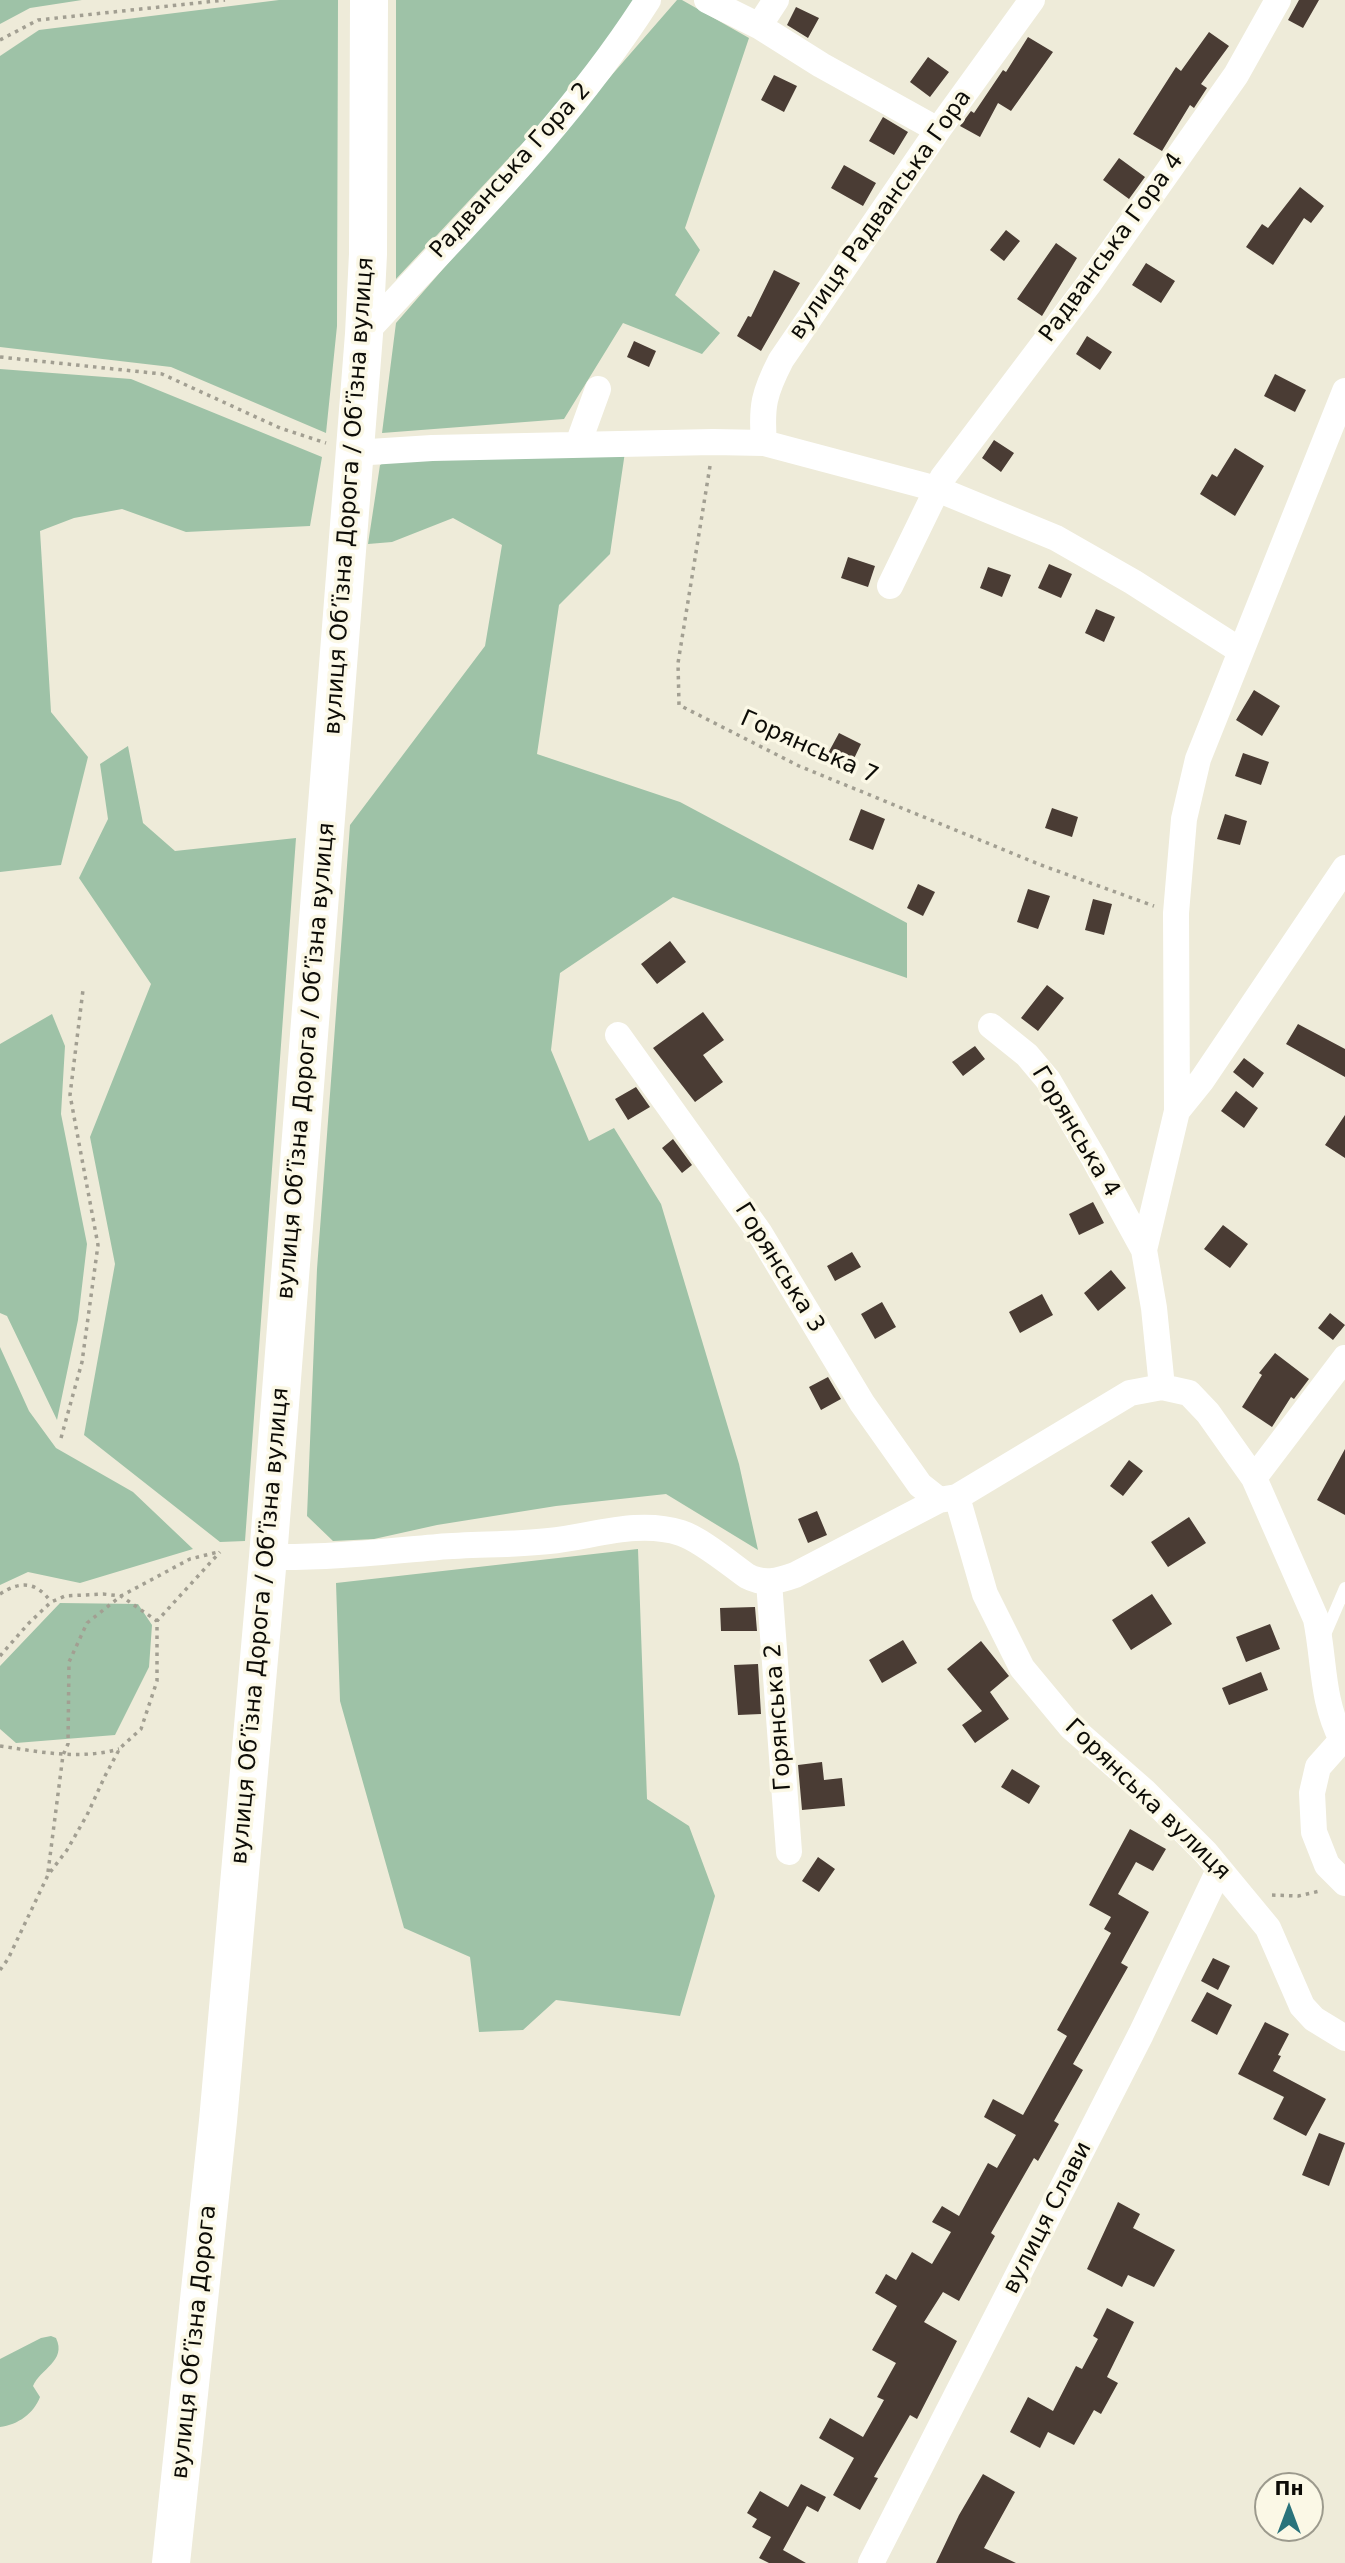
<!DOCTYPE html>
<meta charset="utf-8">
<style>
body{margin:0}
#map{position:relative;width:1345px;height:2563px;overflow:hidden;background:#eeebd9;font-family:"DejaVu Sans",sans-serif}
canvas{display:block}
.north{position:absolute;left:1254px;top:2472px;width:70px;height:70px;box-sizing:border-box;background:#fbf8e6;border:2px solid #9c9a8d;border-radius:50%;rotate:0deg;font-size:19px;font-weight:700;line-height:28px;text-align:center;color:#0d0c07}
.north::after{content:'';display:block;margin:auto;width:24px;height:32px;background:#2a737b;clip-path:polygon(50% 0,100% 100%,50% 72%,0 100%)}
</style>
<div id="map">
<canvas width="1345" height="2563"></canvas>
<div class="north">Пн</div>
</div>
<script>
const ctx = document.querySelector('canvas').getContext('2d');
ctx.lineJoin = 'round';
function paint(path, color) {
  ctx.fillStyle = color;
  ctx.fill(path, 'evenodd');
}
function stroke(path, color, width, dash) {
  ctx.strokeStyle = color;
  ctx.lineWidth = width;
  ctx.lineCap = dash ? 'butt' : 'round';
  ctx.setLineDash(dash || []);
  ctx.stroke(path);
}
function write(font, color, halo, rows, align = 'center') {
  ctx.font = font + ' "DejaVu Sans",sans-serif';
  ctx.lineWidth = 7;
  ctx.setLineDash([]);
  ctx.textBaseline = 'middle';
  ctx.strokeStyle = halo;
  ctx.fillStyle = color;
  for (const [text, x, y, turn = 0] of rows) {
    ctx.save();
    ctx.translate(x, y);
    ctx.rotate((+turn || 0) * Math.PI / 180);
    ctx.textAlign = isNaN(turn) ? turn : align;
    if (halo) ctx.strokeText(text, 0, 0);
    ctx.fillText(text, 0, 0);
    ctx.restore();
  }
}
const green = new Path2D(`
 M0,0H82L30,8L0,24Z
 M279,0H338L337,326L326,433L171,367L0,347V56L39,30Z
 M396,0H636L564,99L396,279Z
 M677,0H682L749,38L685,228L700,250L675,295L720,333L702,354L623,323L564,419L382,433L396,323Z
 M0,369L131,379L322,457L310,526L186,532L122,509L74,518L40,531L51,712L88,757L61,865L0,872Z
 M625,452L610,554L559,605L537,754L680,802L907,923V978L673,897L560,973L551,1050L589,1141L614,1128L661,1204L739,1464L758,1550L666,1494L556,1506L437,1525L374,1539L333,1541L307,1516L317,1269L350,825L485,646L502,545L453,518L392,542L368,544L380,465L391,458Z
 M128,746L143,823L175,851L296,838L245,1541L220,1542L84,1435L115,1264L90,1137L151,984L79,878L108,819L100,764Z
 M52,1014L65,1046L61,1114L87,1244L78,1320L57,1420L7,1316L0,1313V1044Z
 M0,1347L29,1411L56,1448L133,1492L193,1549L80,1583L28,1572L0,1585Z
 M638,1549L647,1799L689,1826L715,1896L680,2016L556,2000L523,2030L479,2032L470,1957L404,1928L340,1701L336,1583Z
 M60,1603L138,1604L152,1625L149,1667L115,1735L16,1743L0,1729V1666Z
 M51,2336L56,2338C67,2361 40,2369 33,2386L40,2397C34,2413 18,2425 0,2427V2359L41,2338Z`);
const building = new Path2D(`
 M1299,0H1319L1303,28L1288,20Z
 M796,7L819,18L808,38L787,25Z
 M1209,32L1229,46L1201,84L1207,88L1194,108L1190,105L1162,151L1133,134L1176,67L1181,71Z
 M1028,37L1053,52L1011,111L998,103L980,137L960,126L971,111L974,113L1003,70L1006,72Z
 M928,57L949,72L930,97L910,82Z
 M774,75L797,86L784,112L761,100Z
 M883,117L908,132L894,155L869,141Z
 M1119,158L1145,177L1129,199L1103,180Z
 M844,165L876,183L863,206L831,188Z
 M1300,187L1324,206L1311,223L1304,218L1273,265L1246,247L1262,224L1268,228Z
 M1006,230L1020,241L1004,261L990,250Z
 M1056,243L1077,258L1042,316L1017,299Z
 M1146,263L1175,281L1161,303L1132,285Z
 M774,270L800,283L761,351L737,336L748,316L751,317Z
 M1087,336L1112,352L1100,370L1076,354Z
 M634,341L656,351L649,367L627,357Z
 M1275,374L1306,390L1295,412L1264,396Z
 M994,440L1014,453L1001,472L982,458Z
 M1235,448L1264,466L1235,516L1200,494L1212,474L1217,477Z
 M848,557L875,566L868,587L841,578Z
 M1049,564L1072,574L1061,598L1038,588Z
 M988,567L1011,575L1002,597L980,588Z
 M1096,609L1115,617L1104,642L1085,633Z
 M1254,690L1280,706L1262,736L1236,720Z
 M839,733L861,744L849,769L826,757Z
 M1243,753L1269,762L1261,785L1235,776Z
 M1052,808L1078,817L1072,837L1045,828Z
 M861,809L885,819L873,850L849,840Z
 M1225,814L1247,821L1240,845L1217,839Z
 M918,884L935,892L923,916L907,908Z
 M1028,889L1050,896L1038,929L1017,922Z
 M1093,899L1112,904L1104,935L1085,930Z
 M670,941L686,962L657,984L641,964Z
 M1047,985L1064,998L1038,1031L1021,1018Z
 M703,1012L724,1040L703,1055L723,1082L695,1102L653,1048Z
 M1298,1024L1345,1049V1077L1286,1044Z
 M975,1046L985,1059L963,1076L952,1062Z
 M1244,1058L1264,1073L1253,1088L1233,1072Z
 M636,1087L650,1107L628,1120L615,1099Z
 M1236,1091L1258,1108L1244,1128L1221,1111Z
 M1345,1115V1158L1325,1145Z
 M673,1139L692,1165L682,1173L662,1148Z
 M1093,1202L1104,1223L1079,1235L1069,1214Z
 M1223,1225L1248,1244L1230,1268L1204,1249Z
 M852,1252L861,1267L835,1281L827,1266Z
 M1111,1270L1126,1288L1098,1311L1084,1293Z
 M1042,1294L1053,1315L1020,1333L1009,1312Z
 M882,1302L896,1327L875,1339L861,1314Z
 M1330,1313L1345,1325L1333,1340L1318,1328Z
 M1275,1353L1309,1379L1294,1399L1291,1397L1272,1427L1242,1407L1262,1375L1259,1373Z
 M828,1377L841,1399L821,1410L809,1387Z
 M1345,1449V1515L1317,1500Z
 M1129,1460L1143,1471L1123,1496L1110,1486Z
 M817,1511L827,1535L808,1543L798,1519Z
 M1189,1517L1206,1543L1168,1567L1151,1542Z
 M1152,1594L1172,1624L1131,1650L1112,1620Z
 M755,1607L757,1631H721L720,1608Z
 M1270,1624L1280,1649L1246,1662L1236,1637Z
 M903,1640L917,1663L882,1683L869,1660Z
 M981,1641L1009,1676L990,1692L1009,1719L975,1743L962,1725L982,1711L947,1669Z
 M758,1664L761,1714L738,1715L734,1665Z
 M1261,1672L1268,1690L1229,1705L1222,1688Z
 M822,1762L824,1780L842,1778L845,1806L802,1810L798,1765Z
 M1012,1769L1040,1786L1029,1804L1001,1787Z
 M1130,1829L1166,1849L1153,1871L1136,1862L1118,1894L1149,1912L1121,1963L1128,1967L1073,2064L1083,2070L1054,2121L1059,2124L1038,2161L1034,2158L991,2233L995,2236L959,2301L943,2292L924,2322L957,2341L917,2419L910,2415L874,2477L878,2478L860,2510L833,2495L854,2458L819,2438L830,2418L863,2437L884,2400L877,2397L896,2363L872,2350L897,2306L875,2293L886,2274L896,2280L912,2252L932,2264L951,2232L932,2222L942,2206L959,2216L988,2163L997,2168L1016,2135L984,2117L993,2099L1023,2115L1067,2036L1057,2030L1111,1933L1104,1929L1111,1917L1089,1905Z
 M818,1857L835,1869L819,1892L802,1881Z
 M1213,1958L1230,1966L1218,1990L1201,1981Z
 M1207,1992L1232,2005L1217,2035L1191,2021Z
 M1265,2022L1289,2034L1278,2055L1281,2056L1273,2071L1326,2099L1306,2136L1273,2119L1284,2097L1238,2074Z
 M1319,2133L1345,2143L1329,2186L1302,2175Z
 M1118,2202L1140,2214L1133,2228L1175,2250L1154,2287L1128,2275L1122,2287L1087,2269Z
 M1107,2308L1134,2322L1107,2377L1118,2383L1101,2414L1094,2410L1074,2445L1048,2432L1040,2448L1010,2432L1028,2397L1053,2411L1076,2366L1082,2369L1098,2339L1093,2336Z
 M983,2474L1015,2492L984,2548L1016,2563H936L959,2515Z
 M801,2484L826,2497L818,2512L807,2506L783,2550L806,2563H769L759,2558L771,2537L752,2527L757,2519L747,2513L760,2491L788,2507Z`);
const path = new Path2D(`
 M0,40L38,20L225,0
 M0,357L162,374L280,428L326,443
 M710,466L678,663L679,705L799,766L1041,865L1154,906
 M61,1438L82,1362L98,1245L70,1095L83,990
 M0,1594C20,1581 36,1581 51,1602
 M0,1656L28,1624L51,1602L65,1596L103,1594L121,1596L157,1621
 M0,1746C40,1752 80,1760 119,1749
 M48,1872L63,1755L68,1744L69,1662L87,1623L121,1596L190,1559L218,1552
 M1272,1895L1298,1896L1320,1891
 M0,1970L8,1959L48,1875L67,1850L87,1815L105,1776L120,1748L141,1729L157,1681V1621L220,1552`);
const lane = new Path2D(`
 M1324,1637L1345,1588`);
const street = new Path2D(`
 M707,0L759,26L821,65L938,130
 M759,26L776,0
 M364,334C463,227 569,124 648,0
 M764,443C761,406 764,393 781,360L938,130L1032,0
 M578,444L598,389
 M354,453L432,448L713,442L764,443L937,489L1056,538L1133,582L1241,651
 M890,586L943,477L1088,285L1236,75L1278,0
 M991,1026L1027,1055L1048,1080L1093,1157L1144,1250
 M618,1035L759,1232L862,1403L920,1485L939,1500
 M1177,1111L1202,1080L1345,868
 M1162,1387L1154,1308L1144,1250L1177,1111L1176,913L1184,819L1198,759L1345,391
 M1254,1478L1345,1358
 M957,1497L1130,1393L1162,1387L1189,1393L1208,1413L1254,1478L1316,1619C1325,1664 1321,1698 1342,1740L1318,1767L1312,1793L1314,1832L1327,1865L1345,1883
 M268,1557C325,1558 381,1552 438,1547C475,1544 512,1545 549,1541C592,1537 637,1519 681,1533C700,1539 729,1563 747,1576C764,1585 778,1581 795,1575L939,1500L957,1497L985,1594L1022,1668L1071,1727L1144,1791L1206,1853L1268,1928L1302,2006L1314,2019L1345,2038
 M769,1582L789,1852
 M871,2563L1141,2034L1219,1870`);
const highway = new Path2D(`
 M171,2563L218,2121L268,1557L364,334L368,254L369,0`);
const streetNames = [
 ["Радванська Гора 2",511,171,-48],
 ["вулиця Радванська Гора",881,215,-55],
 ["Радванська Гора 4",1112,248,-54],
 ["вулиця Обʼїзна Дорога / Обʼїзна вулиця",350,496,-86],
 ["Горянська 7",809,748,24],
 ["вулиця Обʼїзна Дорога / Обʼїзна вулиця",307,1061,-85],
 ["Горянська 4",1075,1132,59],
 ["Горянська 3",779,1268,58],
 ["вулиця Обʼїзна Дорога / Обʼїзна вулиця",261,1626,-85],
 ["Горянська 2",779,1717,-94],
 ["Горянська вулиця",1147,1800,44],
 ["вулиця Слави",1048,2218,-63],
 ["вулиця Обʼїзна Дорога",195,2342,-84]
];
paint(green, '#9ec2a7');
paint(building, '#4a3c34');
stroke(path, '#a29f92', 3.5, [3.5, 5]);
stroke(lane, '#fff', 12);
stroke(street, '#fff', 26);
stroke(highway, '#fff', 38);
write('23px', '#0d0c07', '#fbf8e6', streetNames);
</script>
